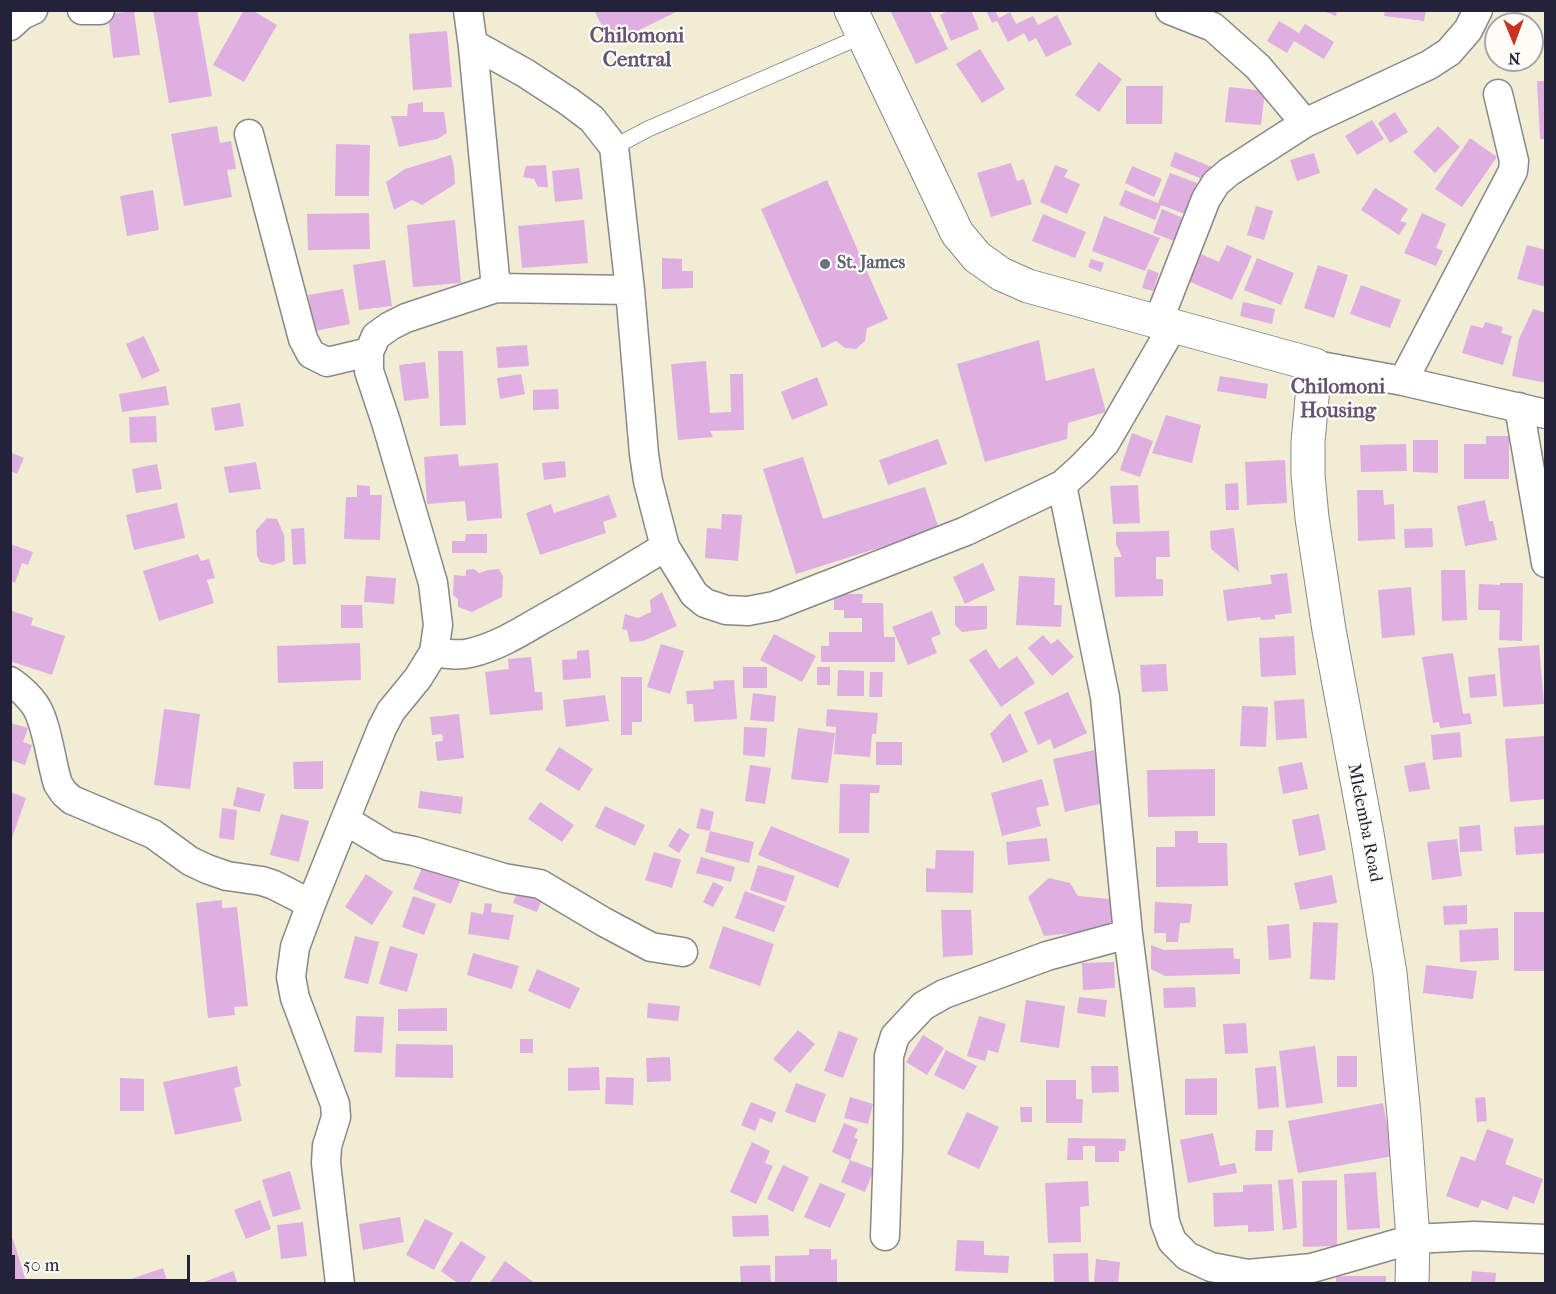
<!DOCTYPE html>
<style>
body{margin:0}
#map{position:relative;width:1556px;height:1294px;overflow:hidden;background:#f1ecd4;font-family:"IM FELL French Canon",serif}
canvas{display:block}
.frame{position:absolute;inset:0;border:12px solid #22223b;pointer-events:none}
.north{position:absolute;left:1484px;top:12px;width:60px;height:60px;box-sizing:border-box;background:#fdfcf7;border:2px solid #a5a5ac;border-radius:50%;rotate:179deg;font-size:16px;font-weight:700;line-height:24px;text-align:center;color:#22223b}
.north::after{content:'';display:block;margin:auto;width:21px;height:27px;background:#c8321e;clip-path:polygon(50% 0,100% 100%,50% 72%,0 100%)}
.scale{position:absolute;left:12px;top:1255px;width:178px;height:27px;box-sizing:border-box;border:3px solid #22223b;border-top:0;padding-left:8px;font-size:18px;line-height:21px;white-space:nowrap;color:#22223b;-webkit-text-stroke:4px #fdfcf7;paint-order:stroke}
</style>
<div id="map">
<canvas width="1556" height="1294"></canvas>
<div class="frame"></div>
<div class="north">N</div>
<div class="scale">50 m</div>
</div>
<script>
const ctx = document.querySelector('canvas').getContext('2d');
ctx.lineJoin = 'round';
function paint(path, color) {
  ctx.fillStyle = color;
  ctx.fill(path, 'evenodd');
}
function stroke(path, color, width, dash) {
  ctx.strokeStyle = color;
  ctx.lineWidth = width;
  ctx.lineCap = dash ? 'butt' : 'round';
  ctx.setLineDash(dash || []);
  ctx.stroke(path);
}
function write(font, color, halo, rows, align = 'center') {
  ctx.font = font + ' "IM FELL French Canon",serif';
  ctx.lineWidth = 4.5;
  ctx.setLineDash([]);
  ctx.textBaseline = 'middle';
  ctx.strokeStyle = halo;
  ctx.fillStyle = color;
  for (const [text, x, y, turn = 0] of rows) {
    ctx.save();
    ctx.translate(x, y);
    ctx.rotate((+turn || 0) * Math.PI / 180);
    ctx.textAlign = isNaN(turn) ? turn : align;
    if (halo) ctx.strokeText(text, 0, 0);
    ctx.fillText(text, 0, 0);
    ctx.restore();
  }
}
const building = new Path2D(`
 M153,10H197L212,96L169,103Z
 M244,10H252L277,25L244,82L213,65Z
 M594,10H680L611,44Z
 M890,10H929L948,49L916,64Z
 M950,10H971L979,29L951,41L940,15Z
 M986,10H995L999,18L1010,12L1016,24L1033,16L1038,25L1057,15L1072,44L1046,57L1036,38L1029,42L1024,33L1008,42L997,21L992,23Z
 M1321,10H1337L1336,16Z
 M1385,10H1426L1424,21L1384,16Z
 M134,11L140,55L113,58L108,14Z
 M1279,21L1299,33L1305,24L1334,42L1324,59L1294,41L1287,53L1267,41Z
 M447,31L452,87L413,90L409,34Z
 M980,49L1005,89L982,103L956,64Z
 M1099,62L1122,79L1099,112L1075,95Z
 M1537,81H1546V139H1540Z
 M1126,86H1163L1162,124H1126Z
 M1229,87L1265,91L1261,125L1225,122Z
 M423,102V112H444L447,133L437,139L399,147L391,116H407L408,104Z
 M1395,112L1408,132L1390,143L1378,123Z
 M1372,120L1384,139L1357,155L1345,136Z
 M217,126L220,143L231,141L236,169L227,170L232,197L184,206L171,134Z
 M1438,126L1460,147L1435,173L1413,152Z
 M1470,138L1497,157L1462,207L1435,189Z
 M336,144L370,145L369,196H335Z
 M1175,152L1212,167L1207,181L1170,166Z
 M1314,153L1320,173L1297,181L1290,160Z
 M451,155L454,167L455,184L422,205L412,200L394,210L386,182L405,169Z
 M1011,163L1017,181L1024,179L1032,204L991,217L977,173Z
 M546,165L548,187H538L534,179L523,177L526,166Z
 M1055,165L1068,170L1064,177L1080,184L1067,214L1040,202Z
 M1132,166L1162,179L1154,197L1125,183Z
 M579,168L583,199L555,202L552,171Z
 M1170,173L1197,183L1185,214L1161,205L1155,220L1119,205L1125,190L1158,203Z
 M827,180L888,319L867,328L865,341L856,349L845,348L836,341L822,348L761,209Z
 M1375,188L1408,209L1400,221L1407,223L1399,235L1361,210Z
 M153,190L159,230L127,236L120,196Z
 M1256,206L1273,211L1264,240L1247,235Z
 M1162,209L1183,218L1174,241L1153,233Z
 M369,213L370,249L308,250L307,214Z
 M1422,213L1446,224L1436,248L1443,251L1436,266L1404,253Z
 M1043,214L1086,232L1075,258L1032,241Z
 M1104,216L1160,238L1145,271L1092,251Z
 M455,220L461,283L413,287L407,225Z
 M584,220L588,263L522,268L518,226Z
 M1227,245L1252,256L1232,300L1188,281L1201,254L1219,262Z
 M1527,245L1546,250V287L1517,279Z
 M662,258L682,259V271H693V288L662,289Z
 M1257,258L1294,273L1281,305L1244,290Z
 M1091,259L1104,263L1101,272L1088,267Z
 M385,260L392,306L359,310L353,265Z
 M1318,265L1348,275L1334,318L1304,308Z
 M1148,269L1159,273L1153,291L1142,288Z
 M1361,285L1401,300L1390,328L1350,314Z
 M343,289L350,324L315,331L308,295Z
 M1243,302L1275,309L1272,324L1240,316Z
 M1533,309L1546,313V383L1512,376L1519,339Z
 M1485,322L1503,327L1501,333L1512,336L1503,365L1462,353L1471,325L1483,328Z
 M144,336L160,371L142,379L126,344Z
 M1039,340L1046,381L1094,368L1106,412L1068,423L1067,439L985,462L957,364Z
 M527,345L529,366L498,368L496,347Z
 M438,351H463L466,425L440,426Z
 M706,361L710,413L731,412L730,374H743L744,430L710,431L713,437L678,440L671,364Z
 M425,362L429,398L404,401L399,365Z
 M521,374L525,394L500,399L497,378Z
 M1220,376L1268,384L1266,399L1217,391Z
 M817,377L828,405L792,420L781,392Z
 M166,386L169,405L122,412L119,394Z
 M558,389L559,409L533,410V390Z
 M240,403L244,426L215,431L211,408Z
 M1166,415L1201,425L1192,463L1152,453Z
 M156,416L157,442L130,443L129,417Z
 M1132,433L1153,441L1140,477L1120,470Z
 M1486,436H1509V479H1464V444H1486Z
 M938,439L947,464L888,485L879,460Z
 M1413,440H1438V473L1413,472Z
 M1406,444L1407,471L1361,472L1360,445Z
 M10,452L24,458L17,474L10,471Z
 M458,454L459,466L498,463L502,518L467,521L465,501L427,504L424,457Z
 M803,457L823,519L925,487L939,529L796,574L763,469Z
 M1285,460L1287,503L1247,505L1245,462Z
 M565,461L566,477L544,480L542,463Z
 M256,462L261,489L229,493L224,467Z
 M157,464L162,489L136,493L132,469Z
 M1238,483L1239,510H1226L1225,484Z
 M357,485L370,486V495H382L380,540L344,539L346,497H357Z
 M1138,485L1140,523L1113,524L1110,486Z
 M1357,490H1383L1384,505L1394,504L1395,539L1358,541Z
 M609,495L617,517L603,522L606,533L540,555L526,513L551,504L554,513Z
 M1485,500L1489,521H1493L1497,540L1465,546L1457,506Z
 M177,503L185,538L134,550L126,515Z
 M722,514L742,515L738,561L705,558L707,528L721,529Z
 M267,518L277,519L284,535L285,561L273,565L260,562L257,555L256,530Z
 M304,528L306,564L293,565L291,529Z
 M1234,528L1239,572L1211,549L1210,531Z
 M1432,528L1433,547L1405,548L1404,529Z
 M1169,531L1170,557H1156V579H1163V596L1115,597L1114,557H1122L1116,544V532Z
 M466,534H487V553H452V541H465Z
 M10,544L33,552L28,565L22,563L15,583L10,581Z
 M198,554L201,561L209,559L215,578L207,580L214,603L159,621L143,571Z
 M983,563L995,590L965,604L953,577Z
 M474,569L479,573L488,570L499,569L503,576L502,597L472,612L458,607V599L453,595L454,575L466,576V570Z
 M1441,570H1465L1467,620L1442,621Z
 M1287,573L1292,613L1275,615V619L1261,620L1260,617L1227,621L1223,590L1272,584L1270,575Z
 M366,576L396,578L394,604L364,602Z
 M1019,576L1055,578L1054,605H1062L1061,627L1016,625Z
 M1500,583H1523L1522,641L1499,640L1500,610H1478L1479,584L1500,585Z
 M1411,587L1415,635L1382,638L1378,590Z
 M662,592L677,626L643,641L630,642L627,630L622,629L625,614L638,618L651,612L650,600Z
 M834,594H863L862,603H883L884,637H895V662H821V646H829V632H862V618H844V610H834Z
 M341,605H362L363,628H341Z
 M955,606H987V629L962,632L955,625Z
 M12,611L33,618L31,625L65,636L52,675L10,661V616Z
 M932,611L941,634L931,638L937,653L908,665L892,627Z
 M774,634L816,656L802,682L760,660Z
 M1043,635L1051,644L1058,639L1074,657L1052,676L1028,648Z
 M1294,636L1296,675L1261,677L1259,638Z
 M360,643L361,680L278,683L277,646Z
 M661,644L684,651L670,694L647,687Z
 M1539,645L1544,704L1503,707L1498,648Z
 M986,649L999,669L1017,656L1035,683L1001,707L969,660Z
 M589,650L591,678L563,680L562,660L577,659V651Z
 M1453,653L1463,714L1470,713L1472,724L1440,728L1439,722L1433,723L1422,657Z
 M531,657L535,692H542L543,710L490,715L485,672L509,669L508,659Z
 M1166,664L1168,691L1142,692L1140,665Z
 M743,667H767V688H743Z
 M817,667H830V685H817Z
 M838,670L864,671V696H837Z
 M870,672H883L882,697H869Z
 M1495,674L1497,696L1470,698L1468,677Z
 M621,677H642V722H632V735H621Z
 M734,680L737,719L694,722L693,704H687L686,691L714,689L713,681Z
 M1068,692L1087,733L1054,749L1050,739L1038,745L1024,712Z
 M753,693L776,696L774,722L750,720Z
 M605,695L609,721L566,727L563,700Z
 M1304,699L1307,738L1276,740L1274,701Z
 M1242,706L1268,707L1266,747L1240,746Z
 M164,709L200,714L190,789L154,785Z
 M827,709L878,713L876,734H872L870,757L834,754L836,727L826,726Z
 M1010,713L1028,752L1003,763L990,734Z
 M459,714L464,758L437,761L435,742L443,741L442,734L432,735L430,717Z
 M10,723L28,728L23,742L32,745L25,765L10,760Z
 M744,727L767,728L765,757L743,755Z
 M798,728L835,733L828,783L791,779Z
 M1460,732L1462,757L1433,760L1431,735Z
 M1546,736V799L1510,802L1505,739Z
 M876,742H902V765H876Z
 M559,747L593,769L579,791L545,770Z
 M1095,750L1107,802L1065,812L1053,759Z
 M323,761V789H294L293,762Z
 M1302,762L1308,789L1283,794L1278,767Z
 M1425,762L1430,789L1409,792L1404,766Z
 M750,765L771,768L765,804L745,801Z
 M1215,769V816L1148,817L1147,770Z
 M1042,779L1049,805L1036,808L1041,826L1002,836L991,793Z
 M840,784L880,785L879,793H870L869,833H839Z
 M237,787L265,794L260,812L233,806Z
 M420,791L463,797L461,814L418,808Z
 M10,792L26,798L12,838H10Z
 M540,802L574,825L562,842L528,819Z
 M605,806L645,825L635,846L595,827Z
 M222,808L237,810L234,840L219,838Z
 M701,808L714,812L710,831L754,842L749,863L705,852L710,831L696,828Z
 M281,814L309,821L299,862L270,855Z
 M1319,814L1326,850L1299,856L1292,820Z
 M1480,825L1482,851L1460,852L1459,827Z
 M1546,825V853L1516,855L1514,827Z
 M771,826L850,859L838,888L758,855Z
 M679,828L690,835L679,853L668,846Z
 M1175,831H1198V843H1227L1228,886L1156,887V847H1175Z
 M1047,838L1050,861L1008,865L1006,842Z
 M1457,839L1462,876L1432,880L1427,842Z
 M936,850L974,851L973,893L926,892V868L935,869Z
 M654,852L681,860L672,888L645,880Z
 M701,857L735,867L731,882L696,873Z
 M425,861L462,876L451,904L413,889Z
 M758,865L795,876L786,902L750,890Z
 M366,874L393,892L372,925L345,907Z
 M1332,875L1337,903L1300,910L1294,883Z
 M1049,878L1070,883L1078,896L1110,899L1114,917L1104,930L1044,936L1028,897Z
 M713,882L724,887L713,907L703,902Z
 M519,889L542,899L537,912L513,903Z
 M745,891L785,906L774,932L735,918Z
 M413,896L436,904L424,935L402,927Z
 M222,900V908L237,907L248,1006L234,1007L235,1015L208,1018L196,903Z
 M1155,902L1192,904L1190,923H1180L1178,942H1166V933H1154Z
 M485,903L492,904L491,912L514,915L509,940L468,934L471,912L483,914Z
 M1467,905V924L1444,925L1443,906Z
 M941,910H971L973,955L943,957Z
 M1514,912H1546V971H1514Z
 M1313,922L1338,923L1335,980L1310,979Z
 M1289,924L1291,958L1269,960L1267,926Z
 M723,926L774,944L760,986L709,968Z
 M1498,928L1499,960L1460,962L1459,930Z
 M355,936L379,942L368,984L344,978Z
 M1151,945L1164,950L1233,948L1234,959H1240V974L1165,976L1151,969Z
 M390,946L418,954L407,992L379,984Z
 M473,953L519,966L512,989L467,975Z
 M1114,962L1115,988L1083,990L1082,963Z
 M1426,965L1477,971L1473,999L1423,993Z
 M537,969L580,988L570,1009L528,991Z
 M1195,987L1196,1007L1164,1008L1163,988Z
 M1079,997L1107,1000L1105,1017L1077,1013Z
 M1026,1000L1065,1006L1059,1048L1020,1042Z
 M648,1003L680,1006L678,1021L647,1018Z
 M447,1008V1031H398V1009Z
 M356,1016L384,1017L382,1053L354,1052Z
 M979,1016L1006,1024L998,1053L988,1050L985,1061L967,1056Z
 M1246,1023L1248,1053L1225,1054L1223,1024Z
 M798,1030L815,1044L790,1073L773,1059Z
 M839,1031L858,1038L843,1078L824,1071Z
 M923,1035L944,1048L927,1075L906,1062Z
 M520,1039H533V1053H520Z
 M396,1044L453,1045V1078L395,1077Z
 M1315,1046L1323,1103L1286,1108L1279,1051Z
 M946,1050L977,1066L964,1090L934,1075Z
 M1337,1056H1357V1087H1337Z
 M670,1057L671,1081L647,1082L646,1058Z
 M237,1066L241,1086L234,1088L242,1121L175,1135L163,1082Z
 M1091,1066H1118L1119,1092L1092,1093Z
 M1276,1066L1279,1107L1258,1109L1255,1068Z
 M599,1067L600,1090L568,1091V1068Z
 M606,1077L634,1078L633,1105L605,1104Z
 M120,1078L144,1079V1111H120Z
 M1217,1078V1115H1185V1079Z
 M1046,1080H1076V1099H1083L1082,1123H1046Z
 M796,1083L826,1094L815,1123L785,1112Z
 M850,1097L873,1104L868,1124L844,1118Z
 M1485,1097L1487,1121L1477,1122L1475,1098Z
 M751,1102L776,1112L772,1123L760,1118L755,1131L741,1125Z
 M1383,1103L1393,1156L1298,1173L1288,1121Z
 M1020,1107H1032V1122H1021Z
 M967,1112L999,1127L979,1169L947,1154Z
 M844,1123L858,1129L854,1138L858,1139L850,1160L832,1152Z
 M1487,1129L1514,1139L1505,1164L1543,1179L1534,1204L1513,1196L1508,1210L1482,1200L1478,1208L1446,1196L1461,1156L1475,1161Z
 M1256,1130H1273L1272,1151H1255Z
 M1213,1133L1220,1166L1235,1163L1237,1173L1188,1183L1180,1140Z
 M1068,1138L1126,1139L1125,1151H1119V1162H1095V1146H1083V1160H1067Z
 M752,1142L770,1151L765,1163L773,1166L756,1204L730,1192Z
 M850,1160L874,1169L865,1192L841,1182Z
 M783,1165L809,1177L793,1212L767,1199Z
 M290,1171L301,1209L273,1217L262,1180Z
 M1376,1172L1380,1228L1347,1230L1344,1174Z
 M1293,1179L1297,1228L1283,1230L1278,1180Z
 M1337,1180V1246L1303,1247L1302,1181Z
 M1088,1181L1089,1206L1080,1207L1081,1242L1048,1243L1045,1183Z
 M820,1183L846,1194L830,1228L804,1217Z
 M1272,1184L1274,1231L1248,1232V1225L1214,1227L1213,1193L1243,1192V1185Z
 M260,1200L271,1229L246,1239L234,1210Z
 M768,1215L769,1236L733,1237L732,1216Z
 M400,1217L404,1242L363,1250L359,1224Z
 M425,1219L453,1233L434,1270L406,1255Z
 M303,1222L307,1256L281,1259L277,1225Z
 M13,1239L26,1281L10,1284V1240Z
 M957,1240L984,1241V1255L1009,1256L1008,1273L955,1271Z
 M461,1241L486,1257L469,1284H459L441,1271Z
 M809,1249H831V1260L837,1259V1284H775V1256L809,1255Z
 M1088,1253L1089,1284H1054L1053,1254Z
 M1096,1259L1120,1262L1118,1284L1094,1283Z
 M505,1261L536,1284H489Z
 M770,1265L771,1284H741L740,1266Z
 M163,1268L168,1284H129L128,1280Z
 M233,1271L238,1284H201V1283Z
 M1472,1271L1496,1273L1495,1284H1471Z
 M1336,1276H1386V1284H1336Z`);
const service = new Path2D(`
 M614,147L648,129L862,36`);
const minor = new Path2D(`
 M82,10H100
 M468,10L473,47L496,288
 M1170,10L1213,27L1258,67L1305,123
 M10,26L22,15L33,10
 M473,44L525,73L568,101L592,119L614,147L630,290L644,454L648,481L665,547L694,594L705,603L726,610L748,611L774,606L966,531L1062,485L1082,467L1105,443L1173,326
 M249,134L303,339L311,354L327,362L369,352
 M1158,322L1206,199L1216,183L1229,172L1305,123L1429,65L1449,52L1468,30L1478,10
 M1315,365L1403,381L1546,414
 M1403,381L1513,171L1514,161L1498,94
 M1519,407L1546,563
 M1062,485L1105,697L1128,934L1165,1222L1172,1241L1187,1256L1211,1267L1248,1274L1312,1268L1413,1239L1474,1236L1546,1239
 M434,652C446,654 458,656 470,653C496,647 519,633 541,620C583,597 624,572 665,547
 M10,681C20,688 28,695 35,705C47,722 51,763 58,784L64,793L72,800L153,834L190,861L207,869L227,876L262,881L274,885L311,904
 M345,820L388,846L414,851L504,878L540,884L604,922L651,947L683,952
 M885,1236L888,1149L889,1056L895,1036L923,1006L944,994L1047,956L1128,934
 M340,1284L326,1163L327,1146L336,1117L335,1104L295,998L291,977L295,947L311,904L382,728L391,711L418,678L434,652L438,625L433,583L386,422L369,371V352L376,336L390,326L406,318L496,288L630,290`);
const tertiary = new Path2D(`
 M851,10L957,233L977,257L1001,274L1028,286L1315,365L1308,442V475L1312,518L1329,630L1367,834L1390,973L1404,1115L1413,1239L1412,1284`);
const markers = [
 [825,264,6,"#6b7280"]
];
const worshipNames = [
 ["St. James",837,264]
];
const streetNames = [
 ["Mlelemba Road",1364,823,79]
];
const quarterNames = [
 ["Chilomoni",637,37],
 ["Central",637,61],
 ["Chilomoni",1338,388],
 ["Housing",1338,412]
];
paint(building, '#dfafe2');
stroke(service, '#8a8788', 17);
stroke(minor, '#8a8788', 31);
stroke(tertiary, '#8a8788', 35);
stroke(service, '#fff', 15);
stroke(minor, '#fff', 28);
stroke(tertiary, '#fff', 33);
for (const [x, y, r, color] of markers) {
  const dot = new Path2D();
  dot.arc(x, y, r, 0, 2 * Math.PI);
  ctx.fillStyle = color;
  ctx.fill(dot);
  stroke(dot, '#fdfcf7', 2);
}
write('bold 18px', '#5b616d', '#fdfcf7', worshipNames, 'left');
write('18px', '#22223b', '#fdfcf7', streetNames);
write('bold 21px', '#645375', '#fdfcf7', quarterNames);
</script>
